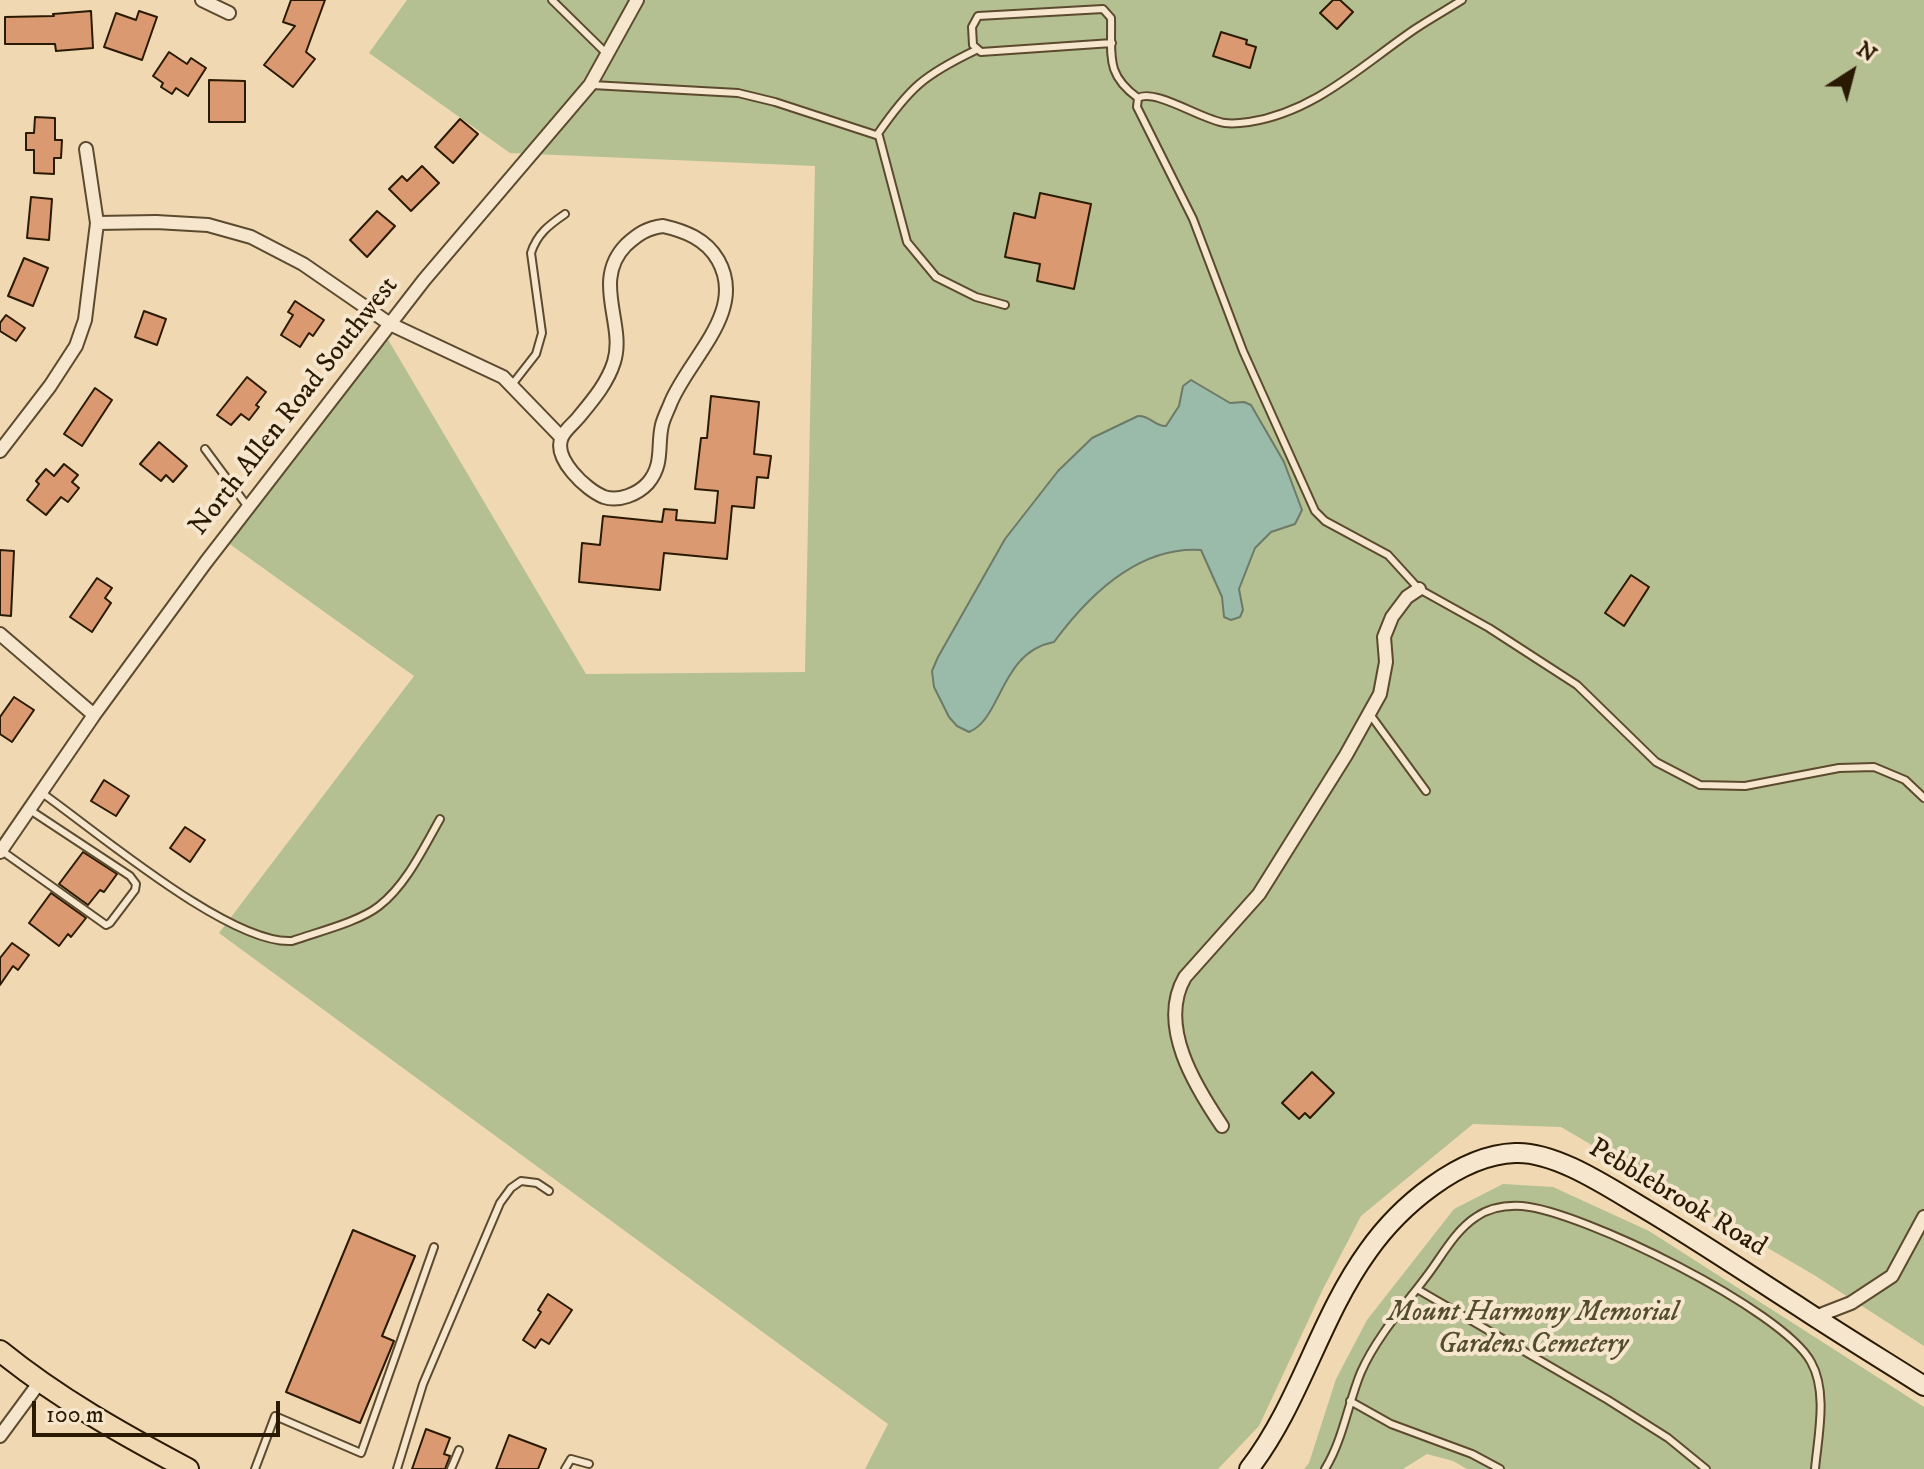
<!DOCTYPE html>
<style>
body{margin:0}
#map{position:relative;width:1924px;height:1469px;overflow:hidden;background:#f0d8b2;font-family:"IM FELL DW Pica",serif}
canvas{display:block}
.north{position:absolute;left:1812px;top:32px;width:80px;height:80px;-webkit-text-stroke:6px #f5e6cd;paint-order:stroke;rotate:36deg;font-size:22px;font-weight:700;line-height:32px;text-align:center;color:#2a1a02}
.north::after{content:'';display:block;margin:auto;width:28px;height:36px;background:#2a1a02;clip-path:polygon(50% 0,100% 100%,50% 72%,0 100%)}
.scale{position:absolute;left:32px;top:1401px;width:248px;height:36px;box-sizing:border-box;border:4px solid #2a1a02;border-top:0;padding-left:10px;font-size:24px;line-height:28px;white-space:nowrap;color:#2a1a02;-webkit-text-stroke:6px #f5e6cd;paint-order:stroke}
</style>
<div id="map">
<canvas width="1924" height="1469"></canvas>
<div class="north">N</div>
<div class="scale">100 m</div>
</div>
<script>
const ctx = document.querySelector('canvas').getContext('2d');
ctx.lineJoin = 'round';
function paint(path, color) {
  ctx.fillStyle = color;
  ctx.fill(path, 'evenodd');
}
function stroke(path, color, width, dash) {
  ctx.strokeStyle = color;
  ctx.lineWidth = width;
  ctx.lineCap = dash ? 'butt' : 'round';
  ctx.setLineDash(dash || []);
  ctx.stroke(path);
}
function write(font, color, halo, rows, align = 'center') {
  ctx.font = font + ' "IM FELL DW Pica",serif';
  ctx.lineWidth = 8;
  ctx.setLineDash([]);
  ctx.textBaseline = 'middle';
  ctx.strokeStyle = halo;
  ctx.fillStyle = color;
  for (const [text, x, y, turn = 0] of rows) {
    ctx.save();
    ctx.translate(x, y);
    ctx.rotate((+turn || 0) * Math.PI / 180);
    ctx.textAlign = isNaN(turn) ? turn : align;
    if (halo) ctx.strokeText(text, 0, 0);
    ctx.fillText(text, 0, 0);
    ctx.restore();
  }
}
const green = new Path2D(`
 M407,0H1924V1346L1814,1275L1561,1127L1473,1124L1361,1216L1323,1289L1259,1426L1218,1469H865L888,1424L219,933L414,676L224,540L380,326L586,674L805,672L815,166L510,153L369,53Z
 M1503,1184L1553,1187L1649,1231L1924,1407V1469H1467L1453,1461L1427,1454L1403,1469H1304L1309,1463L1336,1379L1367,1320L1454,1209Z`);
const water = new Path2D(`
 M1191,380L1230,403L1244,402L1251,405L1284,462L1302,510L1295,524L1271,532L1255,548L1239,589L1243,610L1240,617L1231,620L1224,617L1222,597L1201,550C1139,546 1088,596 1054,642C1000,652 1002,719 969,732L957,726L949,717L934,687L932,671L938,657L1005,539L1058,471L1092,438L1138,416C1150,415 1155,427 1166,426L1179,406L1183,386Z`);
const building = new Path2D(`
 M291,0H325L306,52L315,59L293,87L264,65L295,26L283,22Z
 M1333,0H1340L1353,12L1337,29L1320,13Z
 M91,11L93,48L56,51L55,44H5V17L54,16L53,14Z
 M139,11L157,17L142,60L104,47L116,13L136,20Z
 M1221,32L1247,40L1246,44L1256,47L1250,68L1213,56Z
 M169,52L187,64L191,58L206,68L188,96L176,88L172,94L161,87L163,83L153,76Z
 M209,80L245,81V122H209Z
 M35,117L55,118V140H62L61,158H54V174L34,173V150H26V133H34Z
 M460,119L478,134L453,163L435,147Z
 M422,166L439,183L411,211L389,189L402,176L407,181Z
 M1040,193L1091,204L1074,289L1037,281L1040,264L1005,257L1014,213L1035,218Z
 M31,197L52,199L49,240L27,238Z
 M377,211L395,226L367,257L350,240Z
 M24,258L48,268L33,306L8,296Z
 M295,301L324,320L313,336L309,333L300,347L281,335L293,315L288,312Z
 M144,311L166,319L157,345L135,337Z
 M6,315L25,328L16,341L0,331V323Z
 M247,377L266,392L256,405L259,407L249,420L241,414L231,425L217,415Z
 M95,388L112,400L82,446L64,434Z
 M711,396L759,402L754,454L771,456L768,478L757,477L754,508L732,506L727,559L664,553L660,590L579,582L582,543L600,545L603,516L662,522L664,509L677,510L676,520L715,523L718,491L695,489L701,438H707Z
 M159,442L187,466L173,482L166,475L161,481L140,464Z
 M64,464L78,475L72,482L79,488L68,502L61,497L46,515L27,500L39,484L36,481L46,469L54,476Z
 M0,550L14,551L11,616L0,615Z
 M1631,575L1649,587L1624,626L1605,613Z
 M97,578L112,588L105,598L111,603L92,632L70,617Z
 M14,697L34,710L12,742L0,734V717Z
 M104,780L129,796L116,816L91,801Z
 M185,827L205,840L190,862L170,848Z
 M83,852L117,874L104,892L100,890L88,905L59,884Z
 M51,893L86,918L71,937L68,934L59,946L29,923Z
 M12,943L29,955L18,970L13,966L0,985V958Z
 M1312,1072L1334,1093L1310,1118L1305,1113L1299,1119L1282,1103Z
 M353,1230L415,1256L382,1336L394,1341L360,1423L286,1392Z
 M548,1294L572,1310L549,1344L541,1339L535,1348L523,1340L541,1312L538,1310Z
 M426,1429L450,1438L444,1454L450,1456L445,1469H412Z
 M509,1435L546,1449L538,1469H496Z`);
const lane = new Path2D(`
 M552,0L607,54
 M1462,0C1446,10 1430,19 1415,29C1362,65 1315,112 1249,122C1242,123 1232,124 1225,123C1202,120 1155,88 1138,98L1137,107L1193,219L1243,351L1315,511L1325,521L1388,555L1419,589L1489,628L1577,685L1656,762L1700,785L1745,786L1839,768L1874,767L1905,780L1924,798
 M1112,43L981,52L973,45L972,27L978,16L1103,9L1111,18C1112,56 1105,74 1138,98
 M592,85L738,93L775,102L879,136L907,242L936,277L976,297L1005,305
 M877,135C910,87 924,75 976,50
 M511,386L536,354L542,333L531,253C537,234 549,225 565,214
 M205,449L248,507
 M1369,713L1426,791
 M42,793C96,831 230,945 292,941C317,932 359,922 379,906C406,885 423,849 440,819
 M2,851L106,925L110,923L135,890L136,884L130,876L30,810
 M1417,1289L1608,1400L1668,1438L1706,1469
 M1350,1401L1391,1424L1472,1454L1500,1469
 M255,1469L275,1416L361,1453L434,1247
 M397,1469L423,1384L500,1203L511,1188L521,1181L537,1183L549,1191
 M451,1469L459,1450
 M565,1469L571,1459L589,1464
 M1325,1469C1343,1440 1348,1403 1361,1372C1377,1336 1406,1304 1429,1273C1443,1254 1456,1230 1476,1217C1489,1208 1506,1205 1522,1206C1582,1211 1783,1310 1811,1362C1828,1392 1818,1436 1815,1469`);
const street = new Path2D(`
 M202,0L229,13
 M97,223L156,222L208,225L251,237L303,264L390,324L503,377L561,437
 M663,226C685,231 706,239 718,260C747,311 690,357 671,402C668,410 664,417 662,425C657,446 664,464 648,483C638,494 619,502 604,497C586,490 552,458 562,437C565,430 573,424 578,418C592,401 607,384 614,362C626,324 591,281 626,245C638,234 647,228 663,226Z
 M0,451L50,386L76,346L85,320L97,223L86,149
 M0,634L94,715
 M0,852L94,715L206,562L424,280L590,85L637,0
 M1222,1126C1195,1086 1157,1025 1185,977L1259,894L1346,755L1380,694L1386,662L1384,637L1392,617L1407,597L1419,589
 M1815,1317L1851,1303L1892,1276L1924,1217
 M0,1436L39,1383`);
const secondary = new Path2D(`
 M1249,1469C1300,1403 1319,1319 1368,1251C1399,1207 1459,1155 1515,1153C1555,1151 1608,1187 1642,1207C1696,1239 1748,1274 1801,1308C1842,1335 1883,1360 1924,1386`);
const primary = new Path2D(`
 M0,1351C58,1398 122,1434 188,1469`);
const streetNames = [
 ["North Allen Road Southwest",295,407,-52],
 ["Pebblebrook Road",1677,1199,31]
];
const parkNames = [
 ["Mount Harmony Memorial",1533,1314],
 ["Gardens Cemetery",1533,1346]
];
paint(green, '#b4c091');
paint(water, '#9abaaa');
stroke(water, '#6d7a67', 2);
paint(building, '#da9970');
stroke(building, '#2a1a02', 2);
stroke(lane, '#5c4a2e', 10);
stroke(street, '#5c4a2e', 16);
stroke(secondary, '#2a1a02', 22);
stroke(primary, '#2a1a02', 24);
stroke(lane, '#f5e6cd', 6);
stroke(street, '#f5e6cd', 12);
stroke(secondary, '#f5e6cd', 18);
stroke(primary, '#f0d8b2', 20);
write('28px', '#2a1a02', '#f5e6cd', streetNames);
write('italic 28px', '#534c2d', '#f5e6cd', parkNames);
</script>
